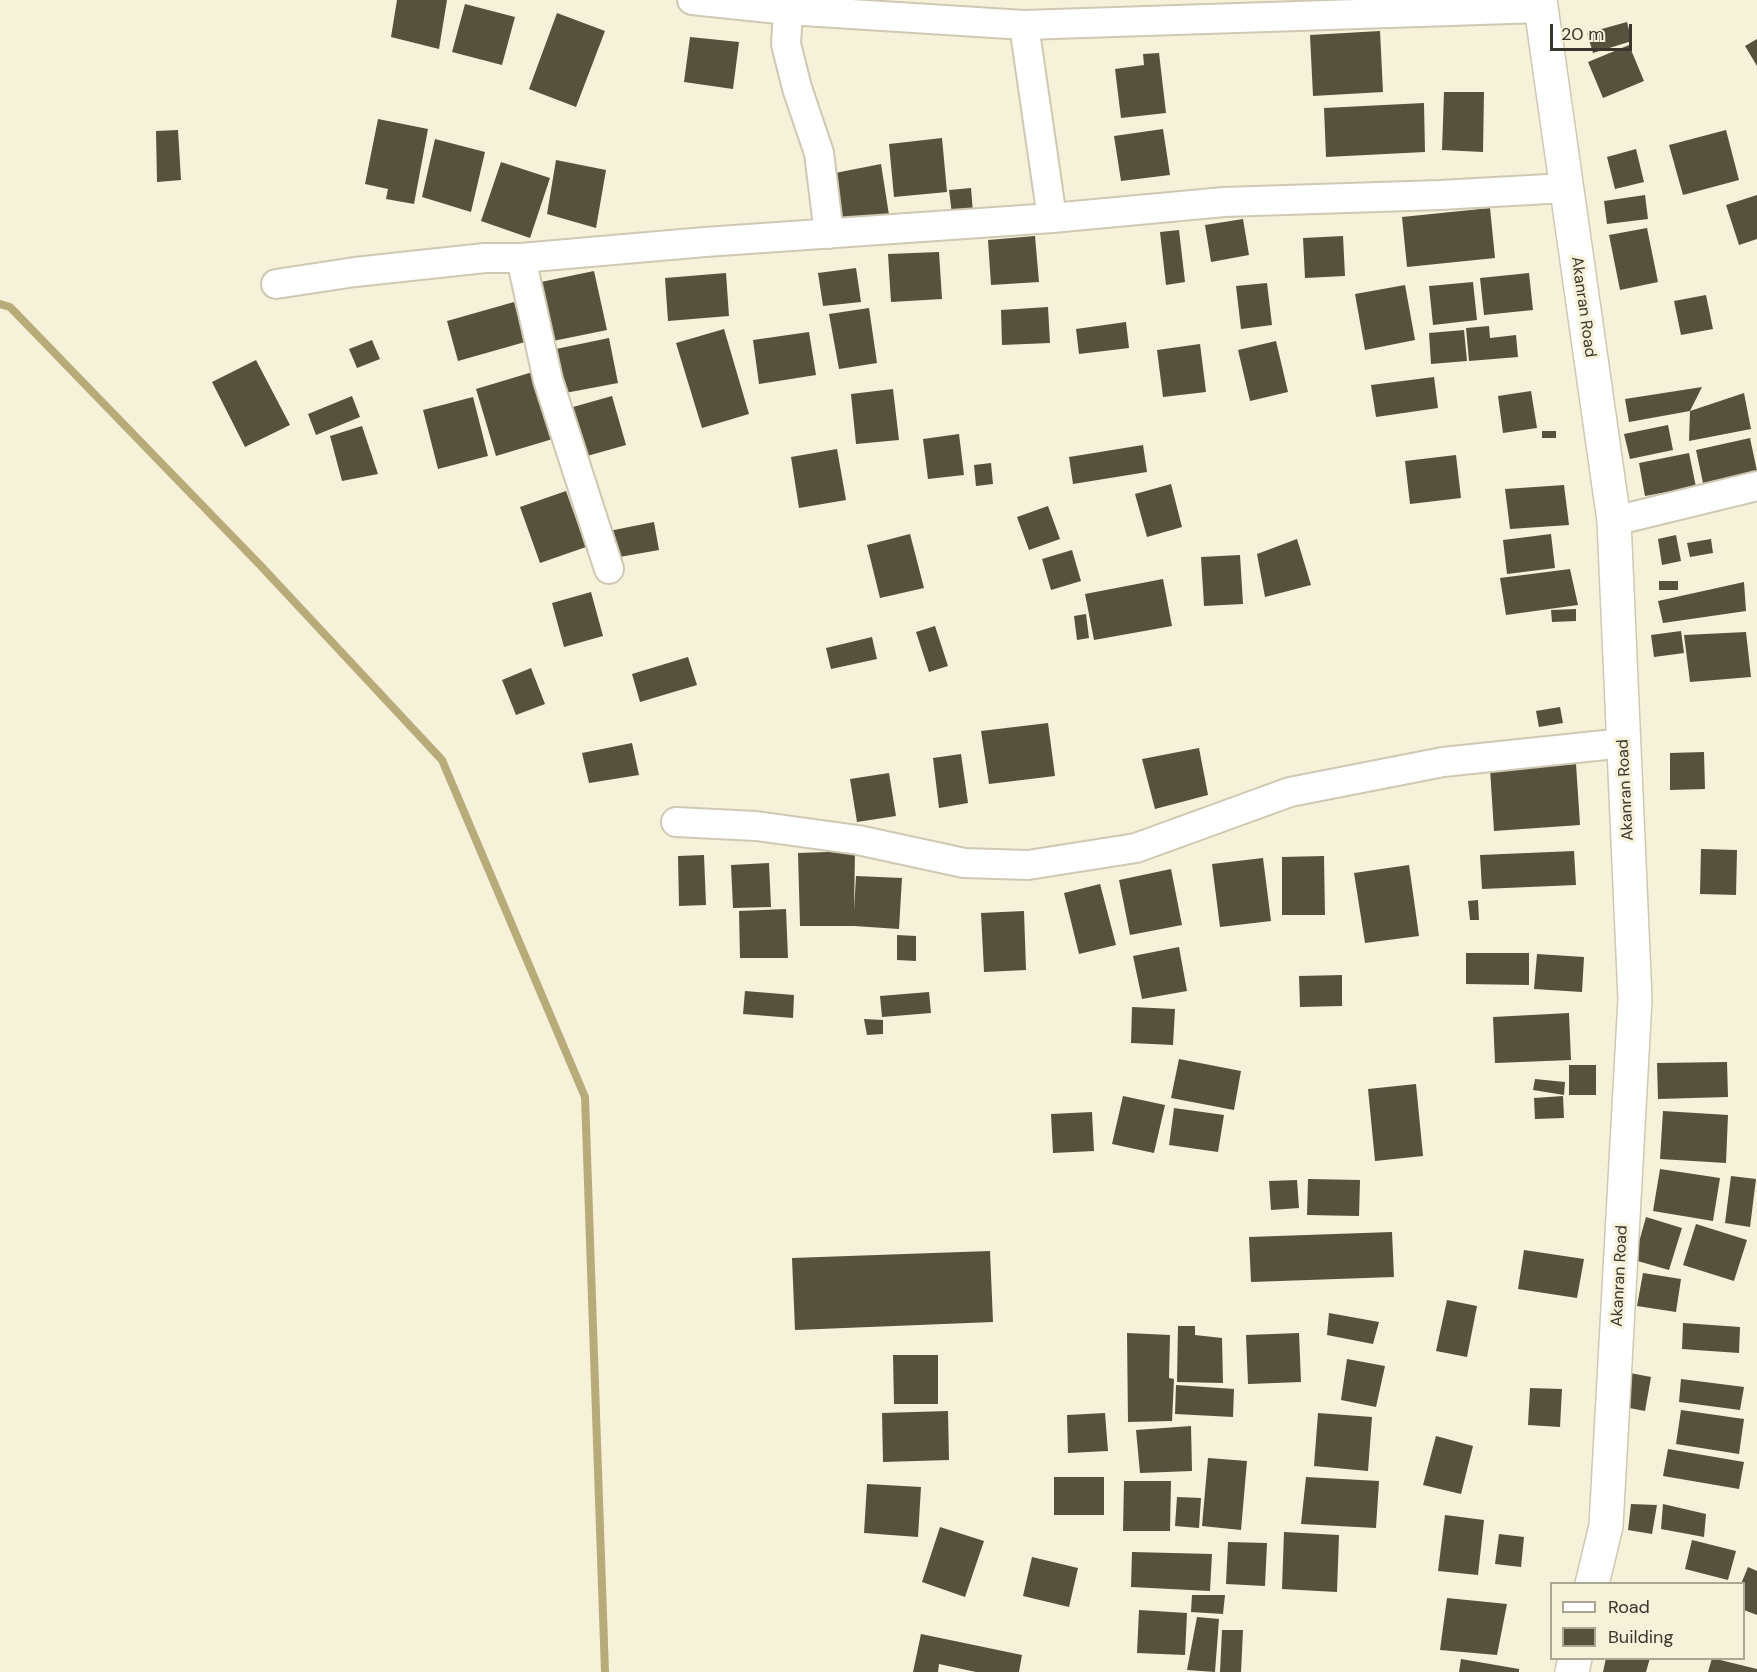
<!DOCTYPE html>
<style>
body{margin:0}
#map{position:relative;width:1757px;height:1672px;overflow:hidden;background:#f6f1d9;font-family:"DM Sans",sans-serif}
canvas{display:block}
.legend{position:absolute;left:1550px;top:1582px;width:195px;height:78px;box-sizing:border-box;background:#f6f1d9;border:2px solid #aaa694;margin:0;padding:8px 10px;list-style:none;font-size:18px;color:#38362d}
.legend li{display:flex;align-items:center;gap:12px;height:30px}
.legend b{width:30px;border:2px solid #aaa694}
.scale{position:absolute;left:1550px;top:24px;width:82px;height:27px;box-sizing:border-box;border:3px solid #38362d;border-top:0;padding-left:8px;font-size:18px;line-height:21px;white-space:nowrap;color:#38362d;-webkit-text-stroke:4px #f6f1d9;paint-order:stroke}
</style>
<div id="map">
<canvas width="1757" height="1672"></canvas>
<ul class="legend">
<li><b style="height:8px;background:#fff"></b>Road</li>
<li><b style="height:16px;background:#57523e"></b>Building</li>
</ul>
<div class="scale">20 m</div>
</div>
<script>
const ctx = document.querySelector('canvas').getContext('2d');
ctx.lineJoin = 'round';
function stroke(path, color, width, dash) {
  ctx.strokeStyle = color;
  ctx.lineWidth = width;
  ctx.lineCap = dash ? 'butt' : 'round';
  ctx.setLineDash(dash || []);
  ctx.stroke(path);
}
function paint(path, color) {
  ctx.fillStyle = color;
  ctx.fill(path, 'evenodd');
}
function write(font, color, halo, rows, align = 'center') {
  ctx.font = font + ' "DM Sans",sans-serif';
  ctx.lineWidth = 6;
  ctx.setLineDash([]);
  ctx.textBaseline = 'middle';
  ctx.strokeStyle = halo;
  ctx.fillStyle = color;
  for (const [text, x, y, turn = 0] of rows) {
    ctx.save();
    ctx.translate(x, y);
    ctx.rotate((+turn || 0) * Math.PI / 180);
    ctx.textAlign = isNaN(turn) ? turn : align;
    if (halo) ctx.strokeText(text, 0, 0);
    ctx.fillText(text, 0, 0);
    ctx.restore();
  }
}
const stream = new Path2D(`
 M0,304L10,307L260,565L442,760L585,1097L605,1672`);
const building = new Path2D(`
 M397,0H447L439,49L391,37Z
 M465,4L515,17L502,65L452,52Z
 M557,13L605,31L576,107L529,89Z
 M1627,22L1632,41L1593,53L1587,33Z
 M1380,31L1383,92L1313,96L1310,35Z
 M690,37L739,42L733,89L684,82Z
 M1757,39V66L1745,46Z
 M1629,45L1644,81L1603,98L1588,62Z
 M1159,53L1166,113L1121,118L1115,69L1144,65L1143,54Z
 M1444,92H1484L1483,152L1442,150Z
 M1424,103L1425,152L1326,157L1324,108Z
 M378,119L428,129L414,204L386,199L388,189L365,184Z
 M1163,129L1170,175L1121,181L1114,136Z
 M178,130L181,180L157,182L156,131Z
 M1726,130L1739,180L1683,195L1669,145Z
 M942,138L947,192L894,197L889,144Z
 M435,139L485,152L471,212L422,197Z
 M1636,149L1644,182L1615,189L1607,157Z
 M556,160L606,170L596,228L547,214Z
 M501,162L550,178L530,238L481,221Z
 M881,164L889,215L840,224L830,174Z
 M971,188L973,213L952,214L949,190Z
 M1645,195L1648,219L1607,224L1604,201Z
 M1757,195V239L1739,245L1726,205Z
 M1490,208L1495,258L1407,267L1402,217Z
 M1243,219L1249,255L1211,262L1205,225Z
 M1647,228L1658,282L1620,290L1609,235Z
 M1179,230L1185,282L1166,285L1160,232Z
 M1035,236L1039,282L991,285L988,240Z
 M1343,236L1345,276L1305,278L1303,238Z
 M939,252L942,299L891,302L888,254Z
 M856,268L861,302L823,306L818,273Z
 M594,271L607,330L553,341L541,282Z
 M726,273L729,316L668,321L665,278Z
 M1529,273L1533,310L1484,315L1480,278Z
 M1473,282L1477,320L1433,325L1429,286Z
 M1267,283L1272,325L1241,329L1236,286Z
 M1405,285L1415,340L1365,350L1355,294Z
 M1706,295L1713,329L1681,335L1674,301Z
 M514,302L525,342L458,361L447,321Z
 M1048,307L1050,343L1002,345L1001,310Z
 M869,308L877,363L839,369L829,314Z
 M1126,322L1129,348L1079,354L1076,329Z
 M1489,326L1490,338L1516,335L1518,357L1469,361L1466,328Z
 M724,329L749,414L702,428L676,343Z
 M1464,330L1467,361L1431,364L1429,333Z
 M809,332L816,375L759,384L753,340Z
 M609,338L618,383L565,393L556,349Z
 M372,340L380,359L357,368L349,349Z
 M1276,341L1288,392L1250,401L1238,350Z
 M1200,344L1206,392L1163,397L1157,350Z
 M256,360L290,425L245,447L212,382Z
 M536,371L556,438L496,456L476,389Z
 M1434,377L1438,408L1376,417L1371,385Z
 M1702,387L1690,411L1629,422L1625,399Z
 M893,389L899,440L856,444L851,394Z
 M1531,391L1537,428L1503,433L1498,396Z
 M1744,393L1751,429L1689,441L1690,411Z
 M352,396L360,417L316,435L308,414Z
 M612,396L626,445L580,458L566,409Z
 M473,397L488,456L438,469L423,410Z
 M1668,425L1673,450L1630,459L1624,434Z
 M362,426L378,474L342,481L330,436Z
 M1542,431H1556V438H1542Z
 M959,434L964,475L928,479L923,439Z
 M1750,438L1757,471L1703,483L1696,450Z
 M1143,445L1147,472L1073,484L1069,457Z
 M837,449L846,500L799,508L791,457Z
 M1689,453L1696,487L1645,496L1639,463Z
 M1456,455L1461,498L1410,504L1405,461Z
 M991,463L993,484L976,486L974,465Z
 M1171,484L1182,527L1147,537L1135,494Z
 M1564,485L1569,525L1510,529L1505,489Z
 M566,491L586,547L540,563L520,507Z
 M1048,506L1060,539L1029,550L1017,517Z
 M654,522L659,550L614,558L609,531Z
 M910,534L924,588L880,598L867,545Z
 M1551,534L1555,568L1507,574L1503,540Z
 M1676,535L1681,561L1662,565L1658,539Z
 M1297,539L1311,585L1265,597L1257,554Z
 M1711,539L1713,553L1690,557L1687,543Z
 M1072,550L1081,581L1051,590L1042,559Z
 M1240,555L1243,604L1204,606L1201,557Z
 M1570,569L1578,605L1506,615L1500,578Z
 M1163,579L1172,626L1094,640L1085,594Z
 M1659,581H1678V590H1659Z
 M1744,582L1746,611L1663,623L1658,601Z
 M591,592L603,636L564,647L552,603Z
 M1576,609V621L1552,622L1551,610Z
 M1086,614L1089,638L1077,640L1074,616Z
 M935,626L948,666L929,672L916,632Z
 M1681,631L1684,653L1654,657L1651,635Z
 M1746,632L1751,677L1690,682L1684,635Z
 M872,637L877,659L831,669L826,648Z
 M688,657L697,685L640,702L632,674Z
 M531,668L545,704L516,715L502,680Z
 M1560,707L1563,723L1539,727L1536,711Z
 M1048,723L1055,776L989,784L981,731Z
 M632,743L639,775L589,783L582,753Z
 M1199,748L1208,795L1155,809L1142,759Z
 M1704,752L1705,789L1670,790V753Z
 M961,754L968,803L939,808L933,758Z
 M1576,764L1580,825L1494,831L1490,769Z
 M889,773L896,816L857,822L850,779Z
 M1701,849L1737,850L1736,895L1700,894Z
 M855,851L854,911L856,876L902,878L899,929L854,926H800L798,853Z
 M1574,851L1576,885L1482,889L1480,855Z
 M704,855L706,905L679,906L678,856Z
 M1324,856L1325,915H1282V857Z
 M1263,858L1271,921L1220,927L1212,864Z
 M769,863L771,907L733,908L731,865Z
 M1409,865L1419,936L1365,943L1354,873Z
 M1171,869L1182,925L1130,935L1119,880Z
 M1100,884L1116,945L1079,954L1064,893Z
 M1478,900L1479,920H1470L1468,901Z
 M786,909L788,958H740L739,911Z
 M1024,911L1026,970L984,972L981,913Z
 M897,935L916,936V961L897,960Z
 M1179,947L1187,991L1142,999L1133,956Z
 M1466,953H1529V985L1466,984Z
 M1537,954L1584,957L1582,992L1534,989Z
 M1342,975V1006L1300,1007L1299,976Z
 M745,991L794,995L793,1018L743,1014Z
 M929,992L931,1013L882,1017L880,996Z
 M1132,1007L1175,1009L1173,1045L1131,1043Z
 M1569,1013L1571,1060L1495,1063L1493,1017Z
 M864,1019L883,1020V1034L867,1035Z
 M1179,1059L1241,1071L1234,1110L1171,1098Z
 M1727,1062L1728,1097L1658,1099L1657,1063Z
 M1569,1065H1596V1095H1569Z
 M1535,1079L1565,1082L1564,1095L1533,1090Z
 M1416,1084L1423,1156L1375,1161L1368,1089Z
 M1123,1096L1165,1105L1154,1153L1112,1144Z
 M1563,1096L1564,1118L1535,1119L1534,1098Z
 M1174,1108L1224,1115L1218,1152L1169,1145Z
 M1663,1111L1728,1115L1726,1163L1660,1159Z
 M1092,1112L1094,1151L1053,1153L1051,1114Z
 M1660,1169L1720,1178L1713,1221L1653,1211Z
 M1731,1176L1756,1179L1750,1227L1725,1223Z
 M1308,1179L1360,1180L1359,1216L1307,1215Z
 M1297,1180L1299,1208L1271,1210L1269,1181Z
 M1646,1217L1682,1228L1669,1270L1634,1260Z
 M1696,1224L1747,1240L1734,1281L1683,1265Z
 M1392,1232L1394,1277L1251,1282L1249,1237Z
 M1524,1250L1584,1259L1577,1298L1518,1289Z
 M990,1251L993,1322L795,1330L792,1258Z
 M1643,1273L1681,1279L1676,1312L1637,1306Z
 M1447,1300L1477,1306L1467,1357L1436,1351Z
 M1329,1313L1379,1322L1373,1344L1327,1335Z
 M1683,1323L1740,1327L1739,1353L1682,1349Z
 M1178,1326H1195V1335L1222,1338L1223,1383L1177,1382Z
 M1127,1333L1170,1335L1169,1378L1174,1379L1172,1421L1128,1422Z
 M1299,1333L1301,1382L1248,1384L1246,1335Z
 M893,1355H938V1404H894Z
 M1347,1359L1385,1366L1376,1407L1341,1400Z
 M1625,1372L1651,1377L1645,1411L1619,1406Z
 M1681,1379L1744,1387L1740,1410L1679,1402Z
 M1176,1385L1234,1389L1233,1417L1175,1414Z
 M1530,1388L1562,1389L1560,1427L1528,1425Z
 M1681,1410L1744,1419L1739,1454L1676,1444Z
 M948,1411L949,1460L883,1462L882,1413Z
 M1105,1413L1108,1451L1068,1453L1067,1415Z
 M1318,1413L1372,1417L1368,1471L1314,1466Z
 M1191,1426L1192,1471L1140,1473L1136,1430Z
 M1436,1436L1473,1446L1461,1494L1423,1485Z
 M1668,1449L1744,1462L1739,1489L1663,1476Z
 M1208,1458L1247,1461L1241,1530L1202,1526Z
 M1054,1477H1104V1515H1054Z
 M1306,1477L1379,1481L1376,1528L1301,1524Z
 M1124,1481H1171L1170,1531H1123Z
 M867,1484L921,1487L918,1537L864,1533Z
 M1177,1497L1201,1498L1199,1528L1175,1526Z
 M1631,1504L1657,1505L1652,1534L1628,1530Z
 M1663,1504L1706,1514L1704,1537L1661,1529Z
 M1445,1515L1484,1520L1478,1575L1438,1571Z
 M940,1527L984,1541L965,1597L922,1582Z
 M1284,1532L1339,1535L1337,1592L1282,1589Z
 M1499,1534L1524,1537L1521,1567L1495,1564Z
 M1692,1540L1736,1551L1728,1580L1685,1569Z
 M1228,1542L1267,1543L1265,1586L1226,1584Z
 M1132,1552L1212,1554L1210,1591L1131,1587Z
 M1032,1557L1078,1568L1069,1607L1023,1596Z
 M1748,1567L1757,1571V1615L1744,1610V1584H1741Z
 M1192,1595H1225L1223,1614L1191,1612Z
 M1447,1598L1507,1604L1497,1655L1440,1650Z
 M1139,1610L1187,1613L1185,1655L1137,1653Z
 M1197,1617L1219,1619L1215,1672L1187,1670Z
 M1222,1630H1243L1241,1672H1220Z
 M921,1634L1022,1655L1019,1672H976L939,1664L938,1672H913Z
 M1606,1658H1650L1646,1672H1603Z
 M1712,1658L1757,1669V1672H1708Z
 M1461,1659L1519,1669V1672H1459Z`);
const minor = new Path2D(`
 M692,0L788,10L1024,25L1541,8
 M788,10L786,44L797,88L819,153L829,234
 M1024,25L1052,218
 M521,258L548,380L609,569
 M276,284L355,272L485,258H521L705,242L1052,218L1224,202L1440,195L1566,188
 M1614,521L1757,486
 M676,822L756,826L858,840L964,863L1028,865L1136,848L1290,792L1443,762L1624,743`);
const major = new Path2D(`
 M1540,0L1614,521L1635,999L1606,1526L1592,1584
 M1572,1672L1575,1658`);
const streetNames = [
 ["Akanran Road",1583,307,82],
 ["Akanran Road",1626,790,-93],
 ["Akanran Road",1620,1276,-87]
];
stroke(stream, '#b8ab7a', 8);
paint(building, '#57523e');
stroke(minor, '#cfc9b3', 32);
stroke(major, '#cfc9b3', 36);
stroke(minor, '#fff', 28);
stroke(major, '#fff', 33);
write('16px', '#38362d', '#f6f1d9', streetNames);
</script>
